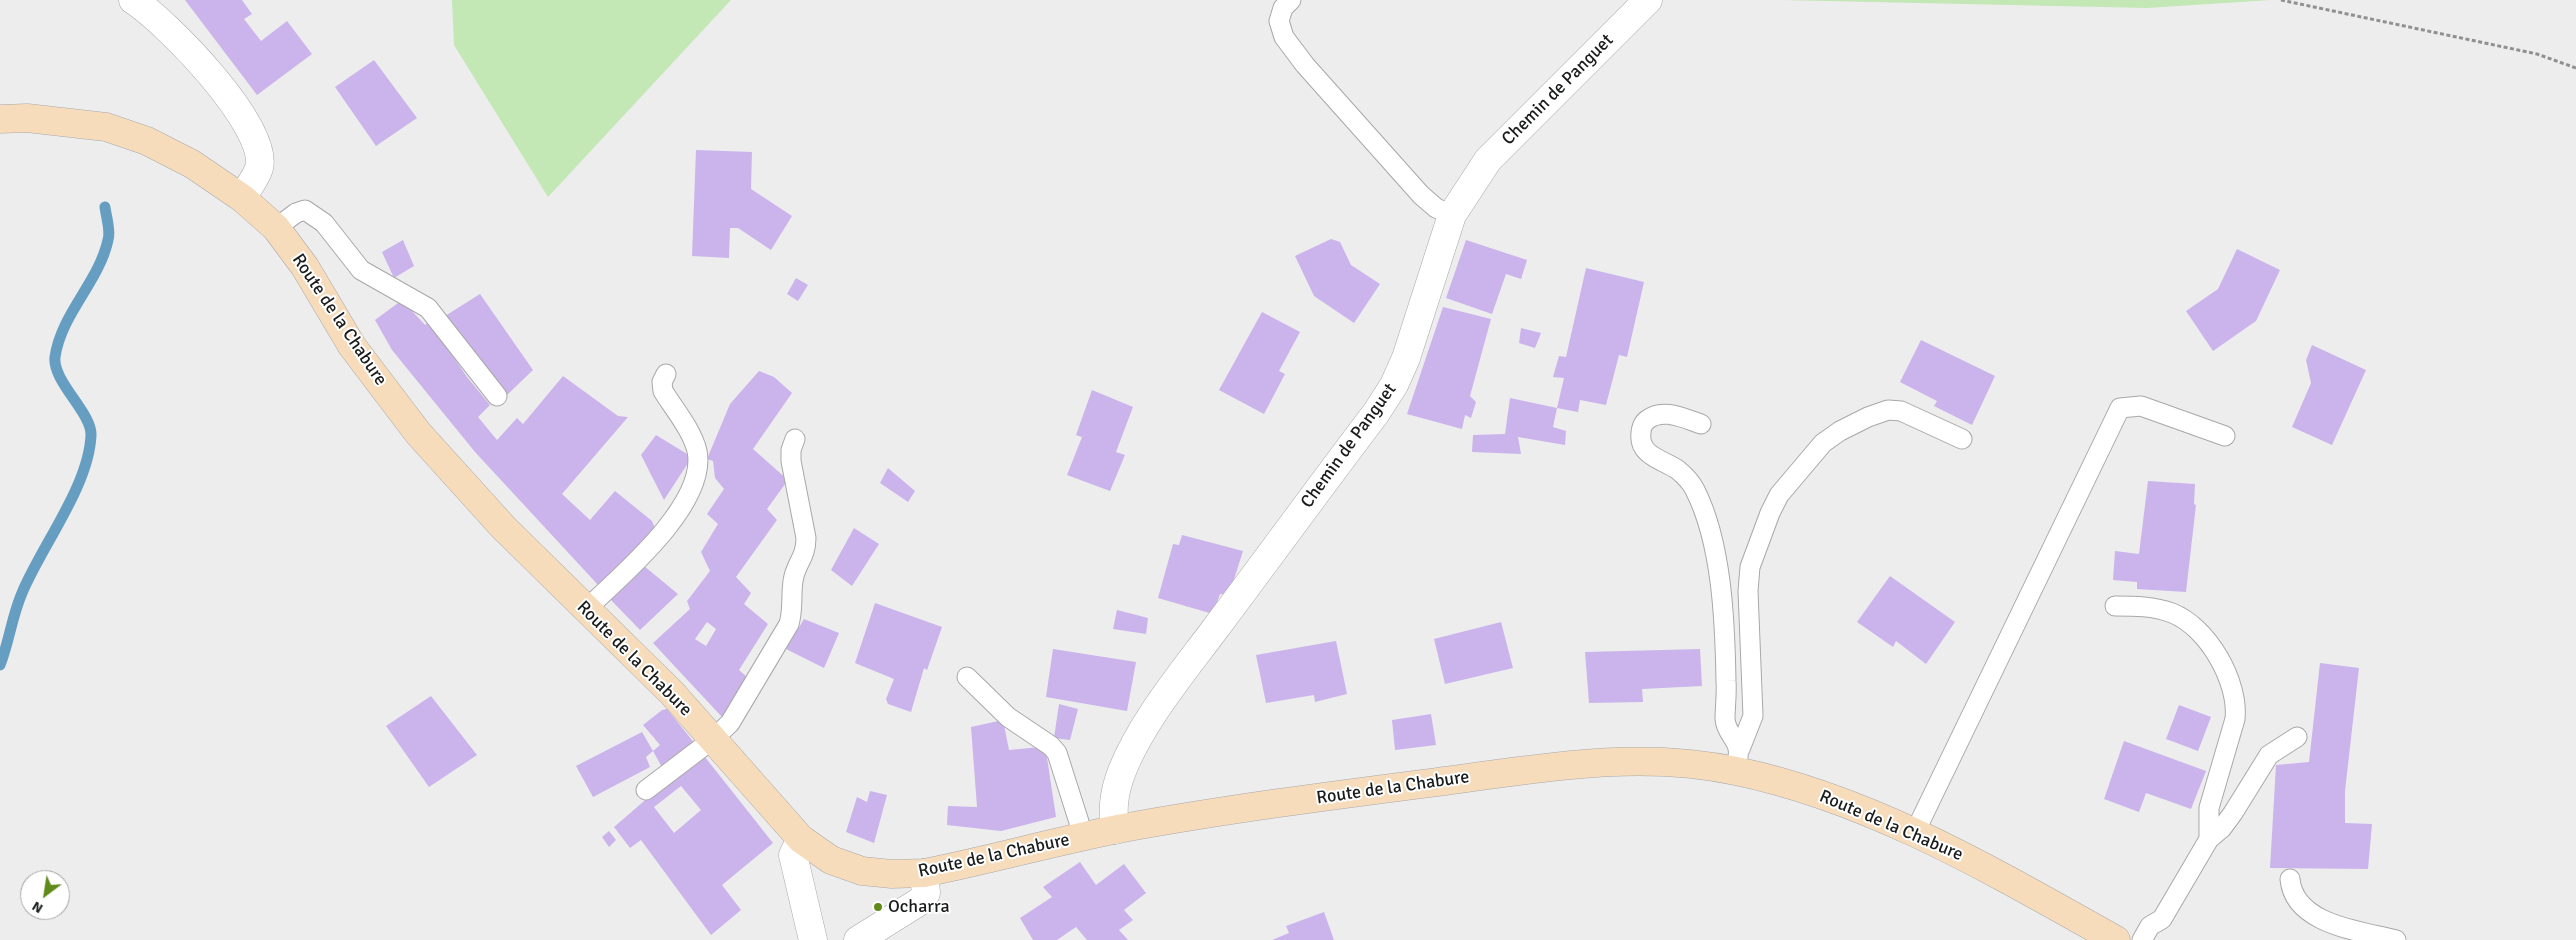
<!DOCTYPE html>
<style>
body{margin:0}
#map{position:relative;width:2576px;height:940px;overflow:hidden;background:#ededee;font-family:Signika,sans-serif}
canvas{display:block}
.north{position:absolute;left:20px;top:870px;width:50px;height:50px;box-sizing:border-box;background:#fff;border:1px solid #a3a4a4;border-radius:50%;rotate:211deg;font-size:14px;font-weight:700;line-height:20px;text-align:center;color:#1a1b1b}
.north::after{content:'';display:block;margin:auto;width:18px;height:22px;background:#608b1a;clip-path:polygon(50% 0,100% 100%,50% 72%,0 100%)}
</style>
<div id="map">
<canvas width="2576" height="940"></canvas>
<div class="north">N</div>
</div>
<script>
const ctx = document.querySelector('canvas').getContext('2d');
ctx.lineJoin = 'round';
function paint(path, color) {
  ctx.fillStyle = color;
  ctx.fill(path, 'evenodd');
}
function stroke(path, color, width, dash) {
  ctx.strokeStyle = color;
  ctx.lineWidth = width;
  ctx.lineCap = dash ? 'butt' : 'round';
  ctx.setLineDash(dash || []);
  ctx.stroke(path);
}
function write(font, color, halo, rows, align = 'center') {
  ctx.font = font + ' Signika,sans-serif';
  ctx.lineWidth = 4;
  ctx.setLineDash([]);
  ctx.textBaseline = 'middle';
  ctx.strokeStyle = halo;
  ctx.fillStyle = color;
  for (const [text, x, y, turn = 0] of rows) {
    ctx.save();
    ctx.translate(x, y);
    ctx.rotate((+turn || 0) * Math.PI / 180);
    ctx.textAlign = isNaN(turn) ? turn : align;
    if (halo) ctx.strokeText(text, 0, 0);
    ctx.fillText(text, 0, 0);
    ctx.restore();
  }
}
const green = new Path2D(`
 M452,0H731L548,197L454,45Z
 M1781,0H2271L2147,8Z`);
const stream = new Path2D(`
 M0,665C9,642 12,616 22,593C42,545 89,486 91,435C92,413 52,381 55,357C61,314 99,282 108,240C111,231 106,216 105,207`);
const building = new Path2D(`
 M185,0H242L252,14L244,19L261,41L287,21L312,54L257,95Z
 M374,60L417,118L376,146L335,87Z
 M696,150L752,152L751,189L792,216L771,250L738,228H730L729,258L692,256Z
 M1331,239L1340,242L1351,265L1380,284L1354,323L1314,296L1295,256Z
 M403,240L414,266L394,278L382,252Z
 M1466,240L1527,260L1521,279L1506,274L1492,314L1446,298Z
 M2237,249L2280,270L2256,321L2213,351L2186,311L2218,289Z
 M1586,268L1644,282L1627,357L1619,355L1606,405L1580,400L1578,412L1557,408L1564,378L1553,377L1559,356L1566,357Z
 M796,278L808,285L798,301L787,294Z
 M480,294L533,370L507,395L445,316Z
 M402,300L425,325L431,319L435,330L467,377L490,405L478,417L497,440L517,418L523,424L563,376L618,416L628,417L562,494L590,520L615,491L652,521L655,528L599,586L475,452L392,350L375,320Z
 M1443,307L1491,319L1470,396L1476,402L1471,418L1465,415L1462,429L1407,414Z
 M1262,312L1300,332L1279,371L1285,374L1264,414L1219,390Z
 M1521,328L1541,333L1535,348L1519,343Z
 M1921,340L1995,376L1972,425L1934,406L1937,401L1900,382Z
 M2312,345L2366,370L2332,445L2292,427L2311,383L2306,360Z
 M759,371L774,377L792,393L753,449L788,480L767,509L777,520L736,577L751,593L744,604L768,624L739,670L748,678L722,717L653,643L690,609L687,601L710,571L701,552L718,524L707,514L724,489L715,478L713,461L707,459L730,404ZM707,622L716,629L706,646L695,639Z
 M1092,390L1133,407L1116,452L1125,455L1110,491L1067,475L1082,437L1076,435Z
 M1510,398L1557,408L1553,427L1566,431L1565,445L1518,437L1521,454L1472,452L1473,435L1505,434Z
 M656,435L692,457L664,500L641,455Z
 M888,468L915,491L908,502L880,483Z
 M2148,481L2195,484L2194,504L2196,505L2186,592L2137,589V582L2113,580L2115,551L2139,554Z
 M854,528L879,544L852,586L831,570Z
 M1182,535L1243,551L1229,595L1220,594L1213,614L1158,598L1173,544L1179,545Z
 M644,566L678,594L640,630L610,599Z
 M1890,576L1955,622L1926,664L1896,641L1893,647L1857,622Z
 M875,603L942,627L927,670L924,668L911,712L888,704L886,699L894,679L855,663Z
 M1117,610L1148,618L1146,634L1113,629Z
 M804,619L839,633L824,668L786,649Z
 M1501,622L1513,668L1445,684L1434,639Z
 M1336,641L1347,694L1315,702L1314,695L1266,703L1256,655Z
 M1053,649L1136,662L1127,711L1046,697Z
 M1700,649L1702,686L1642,689L1643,702L1589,703L1585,652Z
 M2320,663L2359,668L2345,791V823L2372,824L2368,869L2270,868L2276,765L2309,762Z
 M431,696L477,755L429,787L386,726Z
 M1059,704L1078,709L1070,740L1054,738Z
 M2179,705L2211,717L2198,751L2166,739Z
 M667,709L696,745L664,771L653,751L660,745L643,725L662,710Z
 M1431,714L1436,745L1395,750L1392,720Z
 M1003,720L1009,750L1040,747L1046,751L1056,817L1001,831L947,825L948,806L977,807L971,727Z
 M642,732L653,751L646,757L650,767L593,797L576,766Z
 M2124,741L2206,771L2191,809L2146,793L2139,812L2104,799Z
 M701,752L773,843L722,885L741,910L711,935L641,840L630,848L614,827ZM681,786L701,810L674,833L654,807Z
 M870,791L887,795L874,843L846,832L857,797L867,802Z
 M609,831L616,840L609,847L602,837Z
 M1080,862L1096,885L1124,864L1146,893L1124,910L1133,920L1119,930L1128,940H1087L1076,927L1057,940H1033L1020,918L1052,897L1043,887Z
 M1324,912L1334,940H1272L1289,933L1286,926Z`);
const path = new Path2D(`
 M2281,0L2537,54L2576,68`);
const service = new Path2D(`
 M1291,0L1283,8L1279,21L1284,37L1305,65L1421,195L1436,208L1452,215
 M276,228L296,213L305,210L324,223L361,270L428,308L497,396
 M1701,424C1685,419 1663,407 1647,420C1643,423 1641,429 1641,433C1638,456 1664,460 1678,470C1684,475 1692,484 1695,490C1722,543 1725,622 1726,681C1727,694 1725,707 1725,719C1726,735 1741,740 1738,757
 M2115,606C2135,606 2153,606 2172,613C2208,627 2239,682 2235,719L2209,808V839L2162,919L2150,926L2142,940
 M585,610C620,577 708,504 697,451C692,430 674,409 663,391L662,382L666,374
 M967,677L1008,717L1051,746L1057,753L1079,822L1080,838
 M1740,749L1753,716L1748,591L1750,567L1770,513L1779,495L1823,443L1840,431L1868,417L1888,410L1901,411L1962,439
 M646,790L713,739L730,723L789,624C794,607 790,592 794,576C798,561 806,556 806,538L791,461V450L795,439
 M1914,834L2120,408L2141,406L2225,436
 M2209,839L2222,828L2233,813L2269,755L2297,737
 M2290,879C2294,925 2361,931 2396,940`);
const minor = new Path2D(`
 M133,0C166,21 270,127 259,168C256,178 247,189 242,198
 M1115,830C1112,808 1114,792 1122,771C1142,721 1183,672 1215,629C1269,557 1322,484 1376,413L1394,385L1406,358L1452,215L1488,160L1648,0
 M801,839L793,855L813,940
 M858,940L922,900L926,893L924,873`);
const secondary = new Path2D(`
 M0,119L27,118L106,127L147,141L192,164L242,198L276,228L305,267L352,346L418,433L503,527L672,693L801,839L831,860L862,871L892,874L924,873C989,860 1053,842 1118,829C1226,809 1336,795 1445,781C1542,768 1639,750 1736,771C1872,799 1996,873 2116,940`);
const markers = [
 [878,907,5,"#608b1a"]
];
const streetNames = [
 ["Chemin de Panguet",1558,90,-45],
 ["Route de la Chabure",339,320,56],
 ["Chemin de Panguet",1349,446,-54],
 ["Route de la Chabure",634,659,45],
 ["Route de la Chabure",1393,788,-8],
 ["Route de la Chabure",1891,826,23],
 ["Route de la Chabure",994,856,-12]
];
const poiNames = [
 ["Ocharra",888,907]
];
paint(green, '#c3e7b5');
stroke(stream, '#669ec2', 11);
paint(building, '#cab4eb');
stroke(service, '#a8a8a9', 21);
stroke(minor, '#a8a8a9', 29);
stroke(secondary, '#a8a8a9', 29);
stroke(path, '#8f9090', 3, [4, 2.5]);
stroke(service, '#fff', 19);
stroke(minor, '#fff', 28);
stroke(secondary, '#f6dcbb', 28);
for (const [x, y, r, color] of markers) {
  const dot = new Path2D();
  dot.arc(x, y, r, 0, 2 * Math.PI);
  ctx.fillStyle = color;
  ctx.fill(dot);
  stroke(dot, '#fff', 2);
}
write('18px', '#1a1b1b', '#fff', streetNames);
write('18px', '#1a1b1b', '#fff', poiNames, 'left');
</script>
